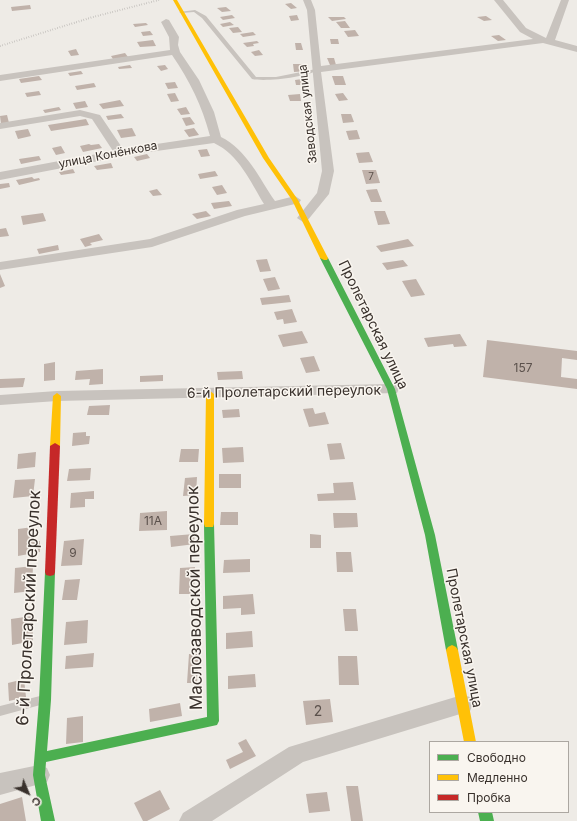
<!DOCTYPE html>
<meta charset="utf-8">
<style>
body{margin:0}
#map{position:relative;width:577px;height:821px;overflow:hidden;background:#eeebe6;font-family:Inter,sans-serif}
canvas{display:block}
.legend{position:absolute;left:429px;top:741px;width:140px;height:72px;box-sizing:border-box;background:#f9f5ef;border:1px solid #aca7a1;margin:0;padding:5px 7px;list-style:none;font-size:12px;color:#39312c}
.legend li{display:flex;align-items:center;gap:8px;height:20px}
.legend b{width:20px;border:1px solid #aca7a1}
.north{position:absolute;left:8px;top:773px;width:40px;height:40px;-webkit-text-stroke:3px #f9f5ef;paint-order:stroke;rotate:136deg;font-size:11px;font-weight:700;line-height:16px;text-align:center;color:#39312c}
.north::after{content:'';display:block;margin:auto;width:14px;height:18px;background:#39312c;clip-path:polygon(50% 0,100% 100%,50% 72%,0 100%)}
</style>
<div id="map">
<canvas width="577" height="821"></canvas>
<ul class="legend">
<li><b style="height:5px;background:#4caf50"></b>Свободно</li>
<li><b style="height:5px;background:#ffc107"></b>Медленно</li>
<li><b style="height:5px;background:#c62828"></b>Пробка</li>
</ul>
<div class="north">С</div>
</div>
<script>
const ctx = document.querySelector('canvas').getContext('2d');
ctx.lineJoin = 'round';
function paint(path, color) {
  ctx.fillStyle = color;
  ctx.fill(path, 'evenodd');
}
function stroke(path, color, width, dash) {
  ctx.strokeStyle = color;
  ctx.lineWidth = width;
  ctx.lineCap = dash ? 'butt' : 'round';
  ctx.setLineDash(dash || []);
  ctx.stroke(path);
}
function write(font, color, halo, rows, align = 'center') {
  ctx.font = font + ' Inter,sans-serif';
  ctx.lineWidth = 3;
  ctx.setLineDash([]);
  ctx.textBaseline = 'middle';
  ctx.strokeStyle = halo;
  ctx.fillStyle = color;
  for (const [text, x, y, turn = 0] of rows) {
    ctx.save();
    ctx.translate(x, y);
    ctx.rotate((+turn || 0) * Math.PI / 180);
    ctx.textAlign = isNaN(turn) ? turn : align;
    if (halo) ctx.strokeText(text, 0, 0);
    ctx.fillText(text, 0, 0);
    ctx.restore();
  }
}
const building = new Path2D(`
 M291,3L297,8L291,9L285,4Z
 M30,5L31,9L12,11L11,7Z
 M226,7L231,11L222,12L217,8Z
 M232,15L235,18L223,20L220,17Z
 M297,15L299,20L291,21L289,16Z
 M486,16L492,20L484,21L477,17Z
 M328,17H344L346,19L332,21Z
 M345,21L350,28H341L336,22Z
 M230,22L234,25L223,27L220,24Z
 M146,23L148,25L135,27L133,24Z
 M238,27L242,32L233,33L229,28Z
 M355,30L359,36L348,37L344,31Z
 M150,31L153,35L143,36L141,32Z
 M253,32L256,35L243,37L240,34Z
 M499,35L506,40L498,41L491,36Z
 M330,39H338L339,44H331Z
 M153,40L156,46L140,47L137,42Z
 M257,41L259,43L253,44L254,46L247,47L243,43Z
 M295,43H301L303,50H296Z
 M76,49L79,55L71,56L68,51Z
 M259,50L263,55L255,56L251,52Z
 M125,53L128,57L113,59L111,56Z
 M327,58H334L336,65H330Z
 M293,64H303L304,68H307L308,71L294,72Z
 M130,65L132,68L119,69L118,67Z
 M165,65L168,69L161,71L157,66Z
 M81,71L83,74L70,76L68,73Z
 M39,76L42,80L21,83L19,79Z
 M332,76H343L346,85H335Z
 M302,79L303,85H296L295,80Z
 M175,82L178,88L168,89L165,83Z
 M94,83L96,87L77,90L75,86Z
 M39,91L41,95L27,97L25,93Z
 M175,93L179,101L171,102L167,94Z
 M343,93L348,100L339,101L335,94Z
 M300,94L301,101H290L288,95Z
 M120,100L124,106L103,109L99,104Z
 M85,101L88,107L76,109L73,103Z
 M59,107L61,110L45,113L43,110Z
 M186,107L190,114L181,115L177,109Z
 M121,114L124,118L108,120L106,116Z
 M341,114H351L354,122L343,123Z
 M7,115L9,123L1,124L0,116Z
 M190,117L195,124L186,126L182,118Z
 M86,119L89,125L51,131L48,125Z
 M132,128L136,136L121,138L117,130Z
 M194,128L199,135L189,137L184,130Z
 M28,129L31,136L18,139L15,131Z
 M357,130L360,139L349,140L346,131Z
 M89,144L91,145L99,144L102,148L83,152L80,146Z
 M61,146L65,153L56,155L52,148Z
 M207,149L210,156L201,157L198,150Z
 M369,152L373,162L359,163L356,153Z
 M147,154L150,158L137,161L134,157Z
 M39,156L41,160L21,164L19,159Z
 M111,163L113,168L97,170L94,166Z
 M73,169L75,173L61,175L59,172Z
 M362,170H376L380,183L366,184Z
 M215,171L218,176L200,179L198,174Z
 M32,177L34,179L39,178L40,180L19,185L16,180Z
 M9,183L10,187L0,189V184Z
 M222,185L227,193L217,195L212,187Z
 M157,189L162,195L153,196L149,191Z
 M377,189L382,202H371L366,190Z
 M229,201L232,206L214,209L211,203Z
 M206,211L211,216L197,219L192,214Z
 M374,211H385L390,224L378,225Z
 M43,213L46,221L23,225L21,216Z
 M6,228L9,236L0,237V229Z
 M99,234L103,240L90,243L92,245L85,247L80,239Z
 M408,239L414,246L381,252L376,246Z
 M58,245L59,250L39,254L37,249Z
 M267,259L271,271L260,272L256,260Z
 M403,260L408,266L387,270L382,263Z
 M0,274L5,286L0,288Z
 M275,277L280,289L268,291L263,279Z
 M416,279L425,295L411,297L402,281Z
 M289,295L291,302L262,305L260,298Z
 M292,309L297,322L284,324L283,319L277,320L274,312Z
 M302,331L308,343L283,347L278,335Z
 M460,334L467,346L454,347L453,344L428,347L424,338Z
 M487,340L577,351V360L562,358L561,377L577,379V389L483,377Z
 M314,356L320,371L306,373L300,358Z
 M55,362V380L44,381V364Z
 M103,369V384L89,385L90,379L75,380L76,371Z
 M242,371L243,379L218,380L217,372Z
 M163,375V381L140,382V376Z
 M25,378L23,387L0,388V379Z
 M110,405L109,415H87L89,406Z
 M313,408L315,414L325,412L329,424L309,427L303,409Z
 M239,409L240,417L223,418L222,410Z
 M86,432V436H90L89,444L72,446L73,433Z
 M341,443L345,459L330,460L327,444Z
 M243,447L244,462L223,463L222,448Z
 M181,449H199L198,462H179Z
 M36,452L35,467L17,469L18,454Z
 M91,468L90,480L67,481L69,469Z
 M219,474H241V488H219Z
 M197,477L196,495L183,496L185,478Z
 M35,479L33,496L13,498L15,480Z
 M353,482L356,500L318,501L317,494L334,493L333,483Z
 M94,491V499H85V507L70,508L71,493Z
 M167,511V530L139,531L140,513Z
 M221,512H238V525H220Z
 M333,513H357L358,527L334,528Z
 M33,527L34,542L40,541V552L18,556V529Z
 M194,534L195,544L171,547L170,536Z
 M310,534L321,535V548H310Z
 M84,539L82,565L61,566L64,541Z
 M336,552H351L353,572H337Z
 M250,559V572L223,573L224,560Z
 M33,566L32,591L14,593L15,568Z
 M195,567L194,594H179L180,568Z
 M80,579L77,600H62L65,580Z
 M253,594L255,614L241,615V608L223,609V596Z
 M343,609H356L358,631H345Z
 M32,616L33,641L12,645L11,619Z
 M88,620L87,643L64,645L66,622Z
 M252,631L253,647L226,649V633Z
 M94,653L93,667L65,669L66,656Z
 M189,654H199L197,683H187Z
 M338,656H357L359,685H339Z
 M255,674L256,687L228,689V676Z
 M24,679L26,697L9,701L8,683Z
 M330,699L333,722L306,725L303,701Z
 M180,703L182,716L150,722L149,709Z
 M83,716V742L66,744L67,718Z
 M246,739L256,756L230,769L226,760L243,752L238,743Z
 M346,786H358L363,821H351Z
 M160,790L170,809L147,821H143L134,803Z
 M327,792L330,811L309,813L306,794Z
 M22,797L26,821H0V804Z`);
const lane = new Path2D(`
 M195,10L206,16L256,77H276L316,69L318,70C307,77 266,82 252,79L202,18L194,12L181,13L179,12Z
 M40,696L44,698L45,701L44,704L0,716V706Z`);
const street = new Path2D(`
 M303,0H311L315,10L321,66L533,39L520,32L494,0H503L526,28L546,38L561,0H569L555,40L577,46V52L543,43L321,72L334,171L329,194L307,221L303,222L297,218L317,193L322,171L307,10Z
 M166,19L169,20L179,37L178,45L180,52L199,80L214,112L221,137C247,150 259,178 275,201L295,196L301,200L299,203L245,216L152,247L0,270V262L150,239L237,210L264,204C250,181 239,155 214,143L135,154L0,180V172L113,151L92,119L80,116L0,129V123L80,110L100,115L123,149L210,136C202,106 190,81 172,55L0,81V75L170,50L169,37L161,22Z
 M391,384L397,385L399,389L397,393L57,401L0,405V395L57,391Z
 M462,695L470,697L473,704L470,711L303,762L212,821H179L183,813L289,747Z
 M39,765L47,768L50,775L47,782L0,795V773Z`);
const fast = new Path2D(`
 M321,256H324L328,258L395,389L435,535L458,650L456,653L452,655L448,653L446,650L425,535L387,389L320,258Z
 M209,520L213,521L214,524L219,721L217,725L46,762L45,775L55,821H41L33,775L39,700L45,572L46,569L50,568L54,569L55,572L51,700L47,751L207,717L204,524L205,521Z
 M478,812H492L494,821H480Z`);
const slow = new Path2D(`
 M173,0H177L269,158L298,200L328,258L327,260H324L320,258L292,200L263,158Z
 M210,391L214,394V524L213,527H205L204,524L206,394Z
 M57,393L61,396L60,446L55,449L50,446L53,396Z
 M452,645L456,647L458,650L476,742H464L446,650L448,647Z`);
const jam = new Path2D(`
 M55,443L60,446L55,572L54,575L50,576L46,575L45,572L50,446Z`);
const rail = new Path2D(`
 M0,46L93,17L159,0`);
const farNumbernames = [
 ["7",371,177]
];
const farStreetnames = [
 ["Заводская улица",308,114,-96],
 ["улица Конёнкова",108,155,-11]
];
const numberNames = [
 ["157",523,368],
 ["11А",153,521],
 ["9",73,553]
];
const streetNames = [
 ["Пролетарская улица",373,325,64],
 ["6-й Пролетарский переулок",284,392,-1],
 ["Пролетарская улица",464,638,79]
];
const nearNumbernames = [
 ["2",318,712]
];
const nearStreetnames = [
 ["Маслозаводской переулок",195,598,-91],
 ["6-й Пролетарский переулок",29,608,-87]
];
paint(building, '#c0b2aa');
paint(lane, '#c8c3be');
paint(street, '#c8c3be');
paint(fast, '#4caf50');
paint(slow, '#ffc107');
paint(jam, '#c62828');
stroke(rail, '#afaca9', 2, [0.5, 2]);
write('10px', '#5b514c', null, farNumbernames);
write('12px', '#39312c', '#f9f5ef', farStreetnames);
write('12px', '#5b514c', null, numberNames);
write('14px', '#39312c', '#f9f5ef', streetNames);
write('14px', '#5b514c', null, nearNumbernames);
write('17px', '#39312c', '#f9f5ef', nearStreetnames);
</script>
